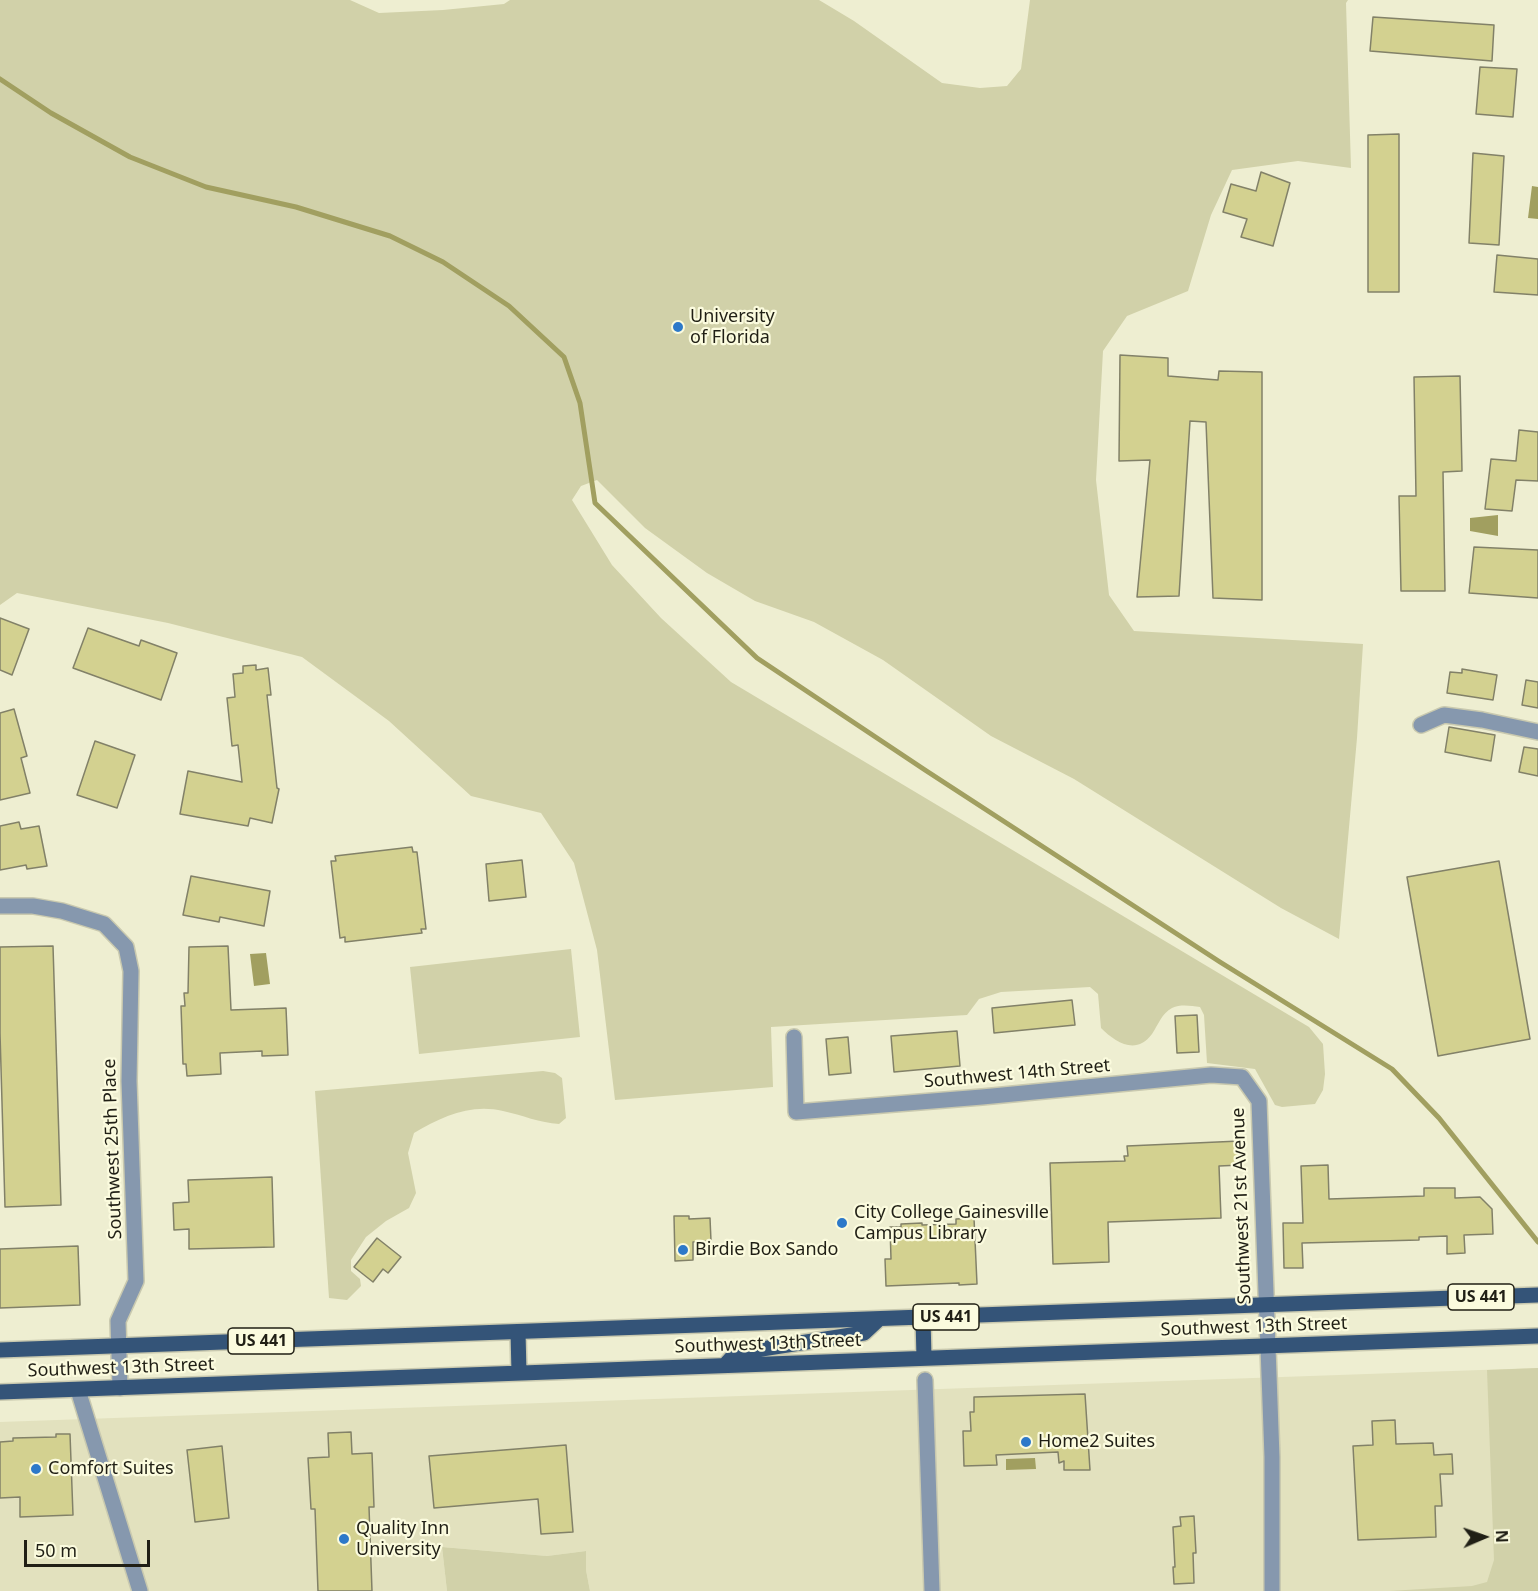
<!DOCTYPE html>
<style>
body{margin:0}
#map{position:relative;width:1538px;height:1591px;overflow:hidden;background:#eeeed1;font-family:"Noto Sans",sans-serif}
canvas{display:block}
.north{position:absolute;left:1454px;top:1507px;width:60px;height:60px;-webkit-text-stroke:4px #fbfbde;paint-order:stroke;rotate:88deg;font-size:16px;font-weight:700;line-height:24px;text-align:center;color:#201f15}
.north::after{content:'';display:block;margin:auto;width:21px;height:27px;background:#201f15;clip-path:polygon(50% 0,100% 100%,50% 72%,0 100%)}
.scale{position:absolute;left:24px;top:1540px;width:126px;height:27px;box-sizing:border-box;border:3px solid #201f15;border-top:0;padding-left:8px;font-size:18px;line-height:21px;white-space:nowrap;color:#201f15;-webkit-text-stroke:4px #fbfbde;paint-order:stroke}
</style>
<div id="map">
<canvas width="1538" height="1591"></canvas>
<div class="north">N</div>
<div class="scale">50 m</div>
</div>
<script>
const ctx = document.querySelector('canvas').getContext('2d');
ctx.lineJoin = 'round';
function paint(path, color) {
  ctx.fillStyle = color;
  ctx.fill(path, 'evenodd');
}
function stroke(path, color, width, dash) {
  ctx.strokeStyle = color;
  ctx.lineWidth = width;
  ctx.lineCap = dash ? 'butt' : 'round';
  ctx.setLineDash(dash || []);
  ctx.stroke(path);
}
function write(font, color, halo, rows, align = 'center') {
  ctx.font = font + ' "Noto Sans",sans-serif';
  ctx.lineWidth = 4.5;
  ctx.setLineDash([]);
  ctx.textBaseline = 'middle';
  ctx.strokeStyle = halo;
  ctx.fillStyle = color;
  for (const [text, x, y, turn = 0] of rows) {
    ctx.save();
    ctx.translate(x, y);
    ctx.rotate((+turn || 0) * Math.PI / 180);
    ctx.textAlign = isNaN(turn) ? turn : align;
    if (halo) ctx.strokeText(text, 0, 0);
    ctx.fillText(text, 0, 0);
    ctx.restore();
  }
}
const built = new Path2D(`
 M1538,1368V1591H590L586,1570V1551L547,1556L442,1547L447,1591H0V1422Z`);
const green = new Path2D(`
 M0,0H350L379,13L443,10L504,4L510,0H819L854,21L942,83L980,88L1007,86L1021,69L1030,0H1348L1346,3L1351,168L1298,161L1232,170L1211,215L1188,291L1127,316L1103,351L1096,480L1109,595L1134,631L1363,644L1357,738L1339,939L1281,908L1074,779L991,736L883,660L814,622L755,601L707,573L645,528L597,480L581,486L572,500L612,565L661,618L731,682L1309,1027L1323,1044L1325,1074L1323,1090L1315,1104L1282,1107L1275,1105L1255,1069L1207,1063L1204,1015L1200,1007C1191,1006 1181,1004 1172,1008C1162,1013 1158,1025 1152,1034C1136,1056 1115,1042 1101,1028L1098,994L1090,987L1001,992L979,999L967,1015L771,1027L773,1087L615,1100L597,950L574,863L541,813L471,796L389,721L302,657L168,623L17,593L0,605Z
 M571,949L580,1037L419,1054L410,967Z
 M543,1071L555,1073L562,1078L566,1118L559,1124C540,1123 522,1115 503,1111C471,1103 441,1117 414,1133L408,1153L416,1193L409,1208L386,1221L366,1237L351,1260V1271L360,1279L361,1286L347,1300L329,1298L315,1091Z
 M1538,1368V1591H1389L1472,1586L1487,1582L1494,1560L1487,1370Z
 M442,1547L547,1556L586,1551V1570L590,1591H447Z`);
const water = new Path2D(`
 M1532,186L1538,187V219L1528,218Z
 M1498,515V536L1470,531V518Z
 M266,953L270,984L254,986L250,954Z
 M1035,1458L1036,1469L1006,1470V1459Z`);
const stream = new Path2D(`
 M0,79L51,113L130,157L206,187L296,207L390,236L443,262L509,306L564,357L580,403L595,503L757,658L925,770L1220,962L1392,1069L1439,1118L1538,1242`);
const building = new Path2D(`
 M1373,17L1494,25L1492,61L1370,51Z
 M1480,67L1517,69L1513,117L1476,114Z
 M1399,134V292H1368V135Z
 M1473,153L1504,156L1499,245L1469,243Z
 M1261,172L1290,183L1273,246L1241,237L1247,219L1223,212L1231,184L1256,191Z
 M1497,255L1538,259V295L1494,292Z
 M1120,355L1168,358V376L1218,380L1219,371L1262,372V600L1213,598L1206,422L1190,421L1179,596L1137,597L1150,460L1119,461Z
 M1460,376L1462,471L1443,472L1445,591H1401L1399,496H1416L1414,377Z
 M1519,430L1538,432V481L1516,480L1512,511L1485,509L1491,459L1516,461Z
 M1474,547L1538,550V598L1469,593Z
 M0,618L29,629L12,675L0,670Z
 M88,628L139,646L141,640L177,653L161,700L73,668Z
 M256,665V670L268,668L271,695H267L277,788L279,789L272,823L250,818L248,826L180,814L188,771L242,782L238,745L232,746L227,698L235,697L233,674L243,673V666Z
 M1462,669L1497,675L1493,700L1447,693L1450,672L1462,673Z
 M1526,680L1538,682V708L1522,705Z
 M14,709L27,756L21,758L30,793L0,800V713Z
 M1449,727L1495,735L1491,761L1445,752Z
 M95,741L135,755L117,808L77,795Z
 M1524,747L1538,749V776L1519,772Z
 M19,822L21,829L39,826L47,866L27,869L26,865L0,870V826Z
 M412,847L413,852H417L426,929H421L422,933L345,942V937L340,938L331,861H336L335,856Z
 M522,860L526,897L489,901L486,864Z
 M1499,861L1530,1039L1438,1056L1407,877Z
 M191,876L270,891L264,926L220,917L219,922L183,915Z
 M53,946L61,1205L5,1207L0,1033V947Z
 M228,946L231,1010L286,1008L288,1055L262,1056V1051L220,1053L221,1074L187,1076L186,1064H183L181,1006H185L184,993H188L189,947Z
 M1072,1000L1075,1025L994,1033L992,1008Z
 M1197,1015L1199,1052L1177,1053L1175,1016Z
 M957,1031L960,1066L894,1072L891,1036Z
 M848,1037L851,1073L829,1075L826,1039Z
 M1240,1141L1241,1165L1219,1166L1221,1218L1108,1222L1109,1262L1053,1264L1050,1163L1125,1161L1124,1156H1128L1127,1146Z
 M1328,1165L1329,1199L1424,1196V1188H1455V1198L1480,1197L1492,1209L1493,1234L1464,1235L1465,1253L1447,1254V1236L1419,1237V1240L1302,1243L1303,1268H1284L1283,1223H1303L1301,1166Z
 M272,1177L274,1247L189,1249V1229L174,1230L173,1203L189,1202L188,1180Z
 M674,1216H689V1219L710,1218L711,1241L693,1242V1260L675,1261Z
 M974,1218L977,1284L959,1285V1283L886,1286L885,1259H891L890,1227H901V1224L922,1223V1225L956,1224V1219Z
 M377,1238L401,1257L388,1273L383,1269L373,1282L354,1267Z
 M78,1246L80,1305L0,1308V1249Z
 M1085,1394L1090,1470H1064V1461L1059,1463L1058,1452L996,1455L997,1465L964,1466L963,1431H971L970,1412H974V1397Z
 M1395,1420L1396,1444L1433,1443L1434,1455L1452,1454L1453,1474H1440L1442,1506H1435L1436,1537L1358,1540L1353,1446L1373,1445L1372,1421Z
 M351,1432L352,1454L372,1453L374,1507H369L372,1591H318L315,1509H311L308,1458L329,1457L328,1433Z
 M56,1434H70L73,1515L20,1517V1497L0,1498V1442L13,1441V1438L56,1437Z
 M566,1445L573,1532L541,1534L538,1499L434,1508L429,1456Z
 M222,1446L229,1518L195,1522L187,1450Z
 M1194,1516L1196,1553H1193L1194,1583L1174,1584L1173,1567H1175L1173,1527L1181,1526L1180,1517Z`);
const minor = new Path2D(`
 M1421,725L1444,715L1482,720L1538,732
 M0,906H33L62,911L104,924L126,947L131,971L129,1081L136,1281L118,1321L120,1388
 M794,1037L796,1112L982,1097L1211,1075L1242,1077L1259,1101L1272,1457V1591
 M925,1380L932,1591
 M78,1390L140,1591`);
const primary = new Path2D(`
 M923,1318L924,1358
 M518,1332L519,1373
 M0,1350L1538,1295
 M725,1365L736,1353L864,1333L879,1319
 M0,1392L1538,1336`);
const markers = [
 [678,327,6,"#2d79c9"],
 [842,1223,6,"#2d79c9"],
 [683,1250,6,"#2d79c9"],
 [1026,1442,6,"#2d79c9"],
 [36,1469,6,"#2d79c9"],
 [344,1539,6,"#2d79c9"]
];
const shields = [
 [1481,1297,66],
 [946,1317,66],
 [261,1341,66]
];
const shieldNames = [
 ["US 441",1481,1297],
 ["US 441",946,1317],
 ["US 441",261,1341]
];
const poiNames = [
 ["University",690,317],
 ["of Florida",690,338],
 ["City College Gainesville",854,1213],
 ["Campus Library",854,1234],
 ["Birdie Box Sando",695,1250],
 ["Home2 Suites",1038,1442],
 ["Comfort Suites",48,1469],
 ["Quality Inn",356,1529],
 ["University",356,1550]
];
const streetNames = [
 ["Southwest 14th Street",1017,1074,-5],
 ["Southwest 25th Place",113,1149,-92],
 ["Southwest 21st Avenue",1242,1206,-92],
 ["Southwest 13th Street",1254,1327,-2],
 ["Southwest 13th Street",768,1344,-2],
 ["Southwest 13th Street",121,1368,-2]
];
paint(built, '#e2e1be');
paint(green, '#d1d1a9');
paint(water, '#a19f60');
stroke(stream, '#a19f60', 5);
paint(building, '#d3d190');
stroke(building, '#828168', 1.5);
stroke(minor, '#c9c9af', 18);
stroke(primary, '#c9c9af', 18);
stroke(minor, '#8698ae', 15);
stroke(primary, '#345478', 15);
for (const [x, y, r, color] of markers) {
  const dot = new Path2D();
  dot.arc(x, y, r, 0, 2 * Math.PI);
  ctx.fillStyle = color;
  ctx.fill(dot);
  stroke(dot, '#fbfbde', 2);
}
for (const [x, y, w] of shields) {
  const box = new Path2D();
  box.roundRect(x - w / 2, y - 13, w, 26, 4.5);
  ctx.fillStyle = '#fbfbde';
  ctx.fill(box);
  stroke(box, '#201f15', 1.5);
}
write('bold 16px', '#201f15', null, shieldNames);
write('18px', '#201f15', '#fbfbde', poiNames, 'left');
write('18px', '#201f15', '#fbfbde', streetNames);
</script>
